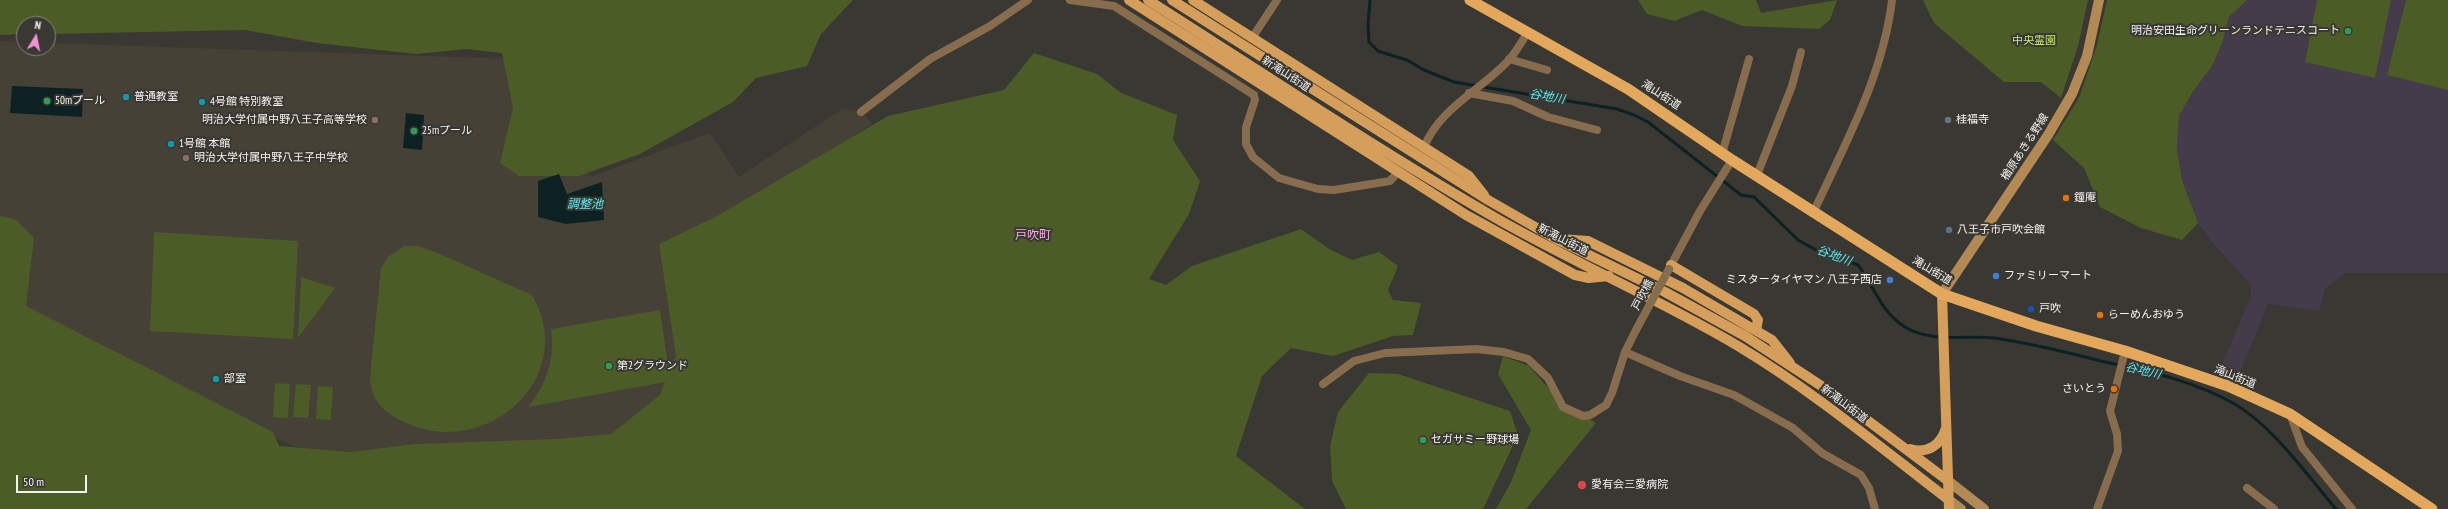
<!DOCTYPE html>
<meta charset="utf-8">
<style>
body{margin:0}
#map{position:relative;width:2448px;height:509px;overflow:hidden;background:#393833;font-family:"PT Sans Narrow",sans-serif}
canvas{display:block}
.north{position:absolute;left:16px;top:16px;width:40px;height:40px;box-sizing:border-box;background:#393833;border:1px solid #84837f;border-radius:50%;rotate:10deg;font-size:11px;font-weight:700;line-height:16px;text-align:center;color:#f4f3f0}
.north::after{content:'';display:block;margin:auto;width:14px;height:18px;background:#f391d6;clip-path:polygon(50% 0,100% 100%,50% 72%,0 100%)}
.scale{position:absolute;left:16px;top:475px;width:71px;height:18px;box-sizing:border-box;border:2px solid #f4f3f0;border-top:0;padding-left:5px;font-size:12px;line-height:14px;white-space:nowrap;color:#f4f3f0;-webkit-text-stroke:3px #393833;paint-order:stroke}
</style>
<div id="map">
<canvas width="2448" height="509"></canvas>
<div class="north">N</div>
<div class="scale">50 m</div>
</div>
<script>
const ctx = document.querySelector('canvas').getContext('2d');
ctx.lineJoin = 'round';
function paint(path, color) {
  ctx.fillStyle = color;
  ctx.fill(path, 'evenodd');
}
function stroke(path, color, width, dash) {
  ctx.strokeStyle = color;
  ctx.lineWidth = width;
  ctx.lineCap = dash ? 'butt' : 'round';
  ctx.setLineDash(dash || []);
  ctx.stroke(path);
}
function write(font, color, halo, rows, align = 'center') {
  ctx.font = font + ' "PT Sans Narrow","Noto Sans JP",sans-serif';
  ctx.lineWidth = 4;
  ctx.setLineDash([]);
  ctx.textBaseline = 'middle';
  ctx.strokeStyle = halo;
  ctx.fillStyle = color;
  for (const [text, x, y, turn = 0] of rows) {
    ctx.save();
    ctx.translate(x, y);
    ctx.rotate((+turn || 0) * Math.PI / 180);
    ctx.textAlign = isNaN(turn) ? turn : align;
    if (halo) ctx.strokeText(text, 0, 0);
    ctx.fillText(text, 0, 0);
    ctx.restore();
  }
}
const commercial = new Path2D(`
 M2247,0H2448V273H2345L2325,289L2319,311L2268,304L2236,382L2218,374L2251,296V285L2217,248L2198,223L2182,180L2177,150L2179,116L2192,93L2212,66L2222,44L2229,17Z`);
const built = new Path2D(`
 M0,41L24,42V48H48V43L514,59L590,177L710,133L739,177L842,109L861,112L872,124L729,218L684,403L631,467L324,459L0,321Z`);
const green = new Path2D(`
 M0,0H853L821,34L807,66L756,78L733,102L640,154L579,176H519L500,163L513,108L502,53L467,49L416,54L317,43L245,30L48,34V24H24V34L0,35Z
 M1638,0H1756L1761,13L1837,0L1830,20L1819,29L1742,26L1702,10L1674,21L1647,14Z
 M1923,0H2088L2078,46L2061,98L2041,82H2004L1934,23Z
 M2107,0H2247L2229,17L2222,44L2212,66L2192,93L2179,116L2177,150L2182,180L2198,223L2182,240L2141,228L2100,207L2084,168L2053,140L2079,98L2097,45Z
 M2317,0H2391L2375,78L2305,62Z
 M2406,0H2448V90L2387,75Z
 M1034,53L1097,74L1121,93L1177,115L1173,140L1200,181L1189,214L1149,279L1166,285L1192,266L1301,229L1329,249L1352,260L1379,252L1398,266L1388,290L1393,300L1421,303L1413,335L1393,336L1333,356L1291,348L1262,376L1236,456L1305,509H0V216L15,219L34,238L26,306L273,432L279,446L351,452L415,444L557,439L611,434L660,395L665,382L528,407C547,384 555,358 551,329L660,310L669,372L676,356L659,244L717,216L888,116L1004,90Z
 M154,232L298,241L293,339L150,331Z
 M404,246H417L433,251L532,295C581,379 482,464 400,420C380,409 372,400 370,378L381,268L388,257Z
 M301,277L335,288L298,338Z
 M1503,356L1529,366L1557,398L1596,423L1526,509H1496L1511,482L1531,430L1498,374Z
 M1369,373L1398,374L1510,411L1518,435L1483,509H1346L1332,481L1330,446L1338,412Z
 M275,383L290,384L288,418L273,417Z
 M296,384L311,385L308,418L293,417Z
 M318,386L333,387L331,420L316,419Z`);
const water = new Path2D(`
 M12,86L83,89L82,117L10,113Z
 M406,113L424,115L422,150L403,148Z
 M559,174L567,194L602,182L604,220L566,224L538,217V181Z`);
const stream = new Path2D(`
 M1370,0L1368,25L1369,42L1378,51L1407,60L1424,70L1454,82L1617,109L1634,115L1648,122L1741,195L1754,197L1798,240L1816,250L1858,265C1875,287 1879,310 1905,327C1930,343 1966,335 1994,338C2030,343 2066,352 2101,361C2146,371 2192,380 2233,403C2272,425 2307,475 2336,509`);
const minor = new Path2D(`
 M1070,0L1114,6L1254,95L1255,100L1246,127V144L1253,157L1279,178L1318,189L1334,190L1390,181L1398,172
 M1252,38L1277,0
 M1509,59L1547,70
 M1469,93L1513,101L1548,117L1597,130
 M861,112L930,59L990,26L1028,0
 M1424,147C1441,107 1480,91 1509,60C1516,52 1522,41 1528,32
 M1722,154L1749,59
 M1757,175L1792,86L1801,52
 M1813,213C1845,144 1883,76 1892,0
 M1669,269L1700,211L1732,160
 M1625,352L1680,376L1734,395L1793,428L1822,453L1861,475L1869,488L1875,509
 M1323,384L1354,361L1385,353L1476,349L1504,352L1528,359L1548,378L1563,407L1583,416L1590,415L1606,405L1612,393L1625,352L1636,330
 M2290,414L2302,447L2352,509
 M2247,488L2274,509
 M2097,509L2118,451L2117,434L2110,411L2125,351`);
const secondary = new Path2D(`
 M1942,294L2048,135L2072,94L2087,56L2099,0
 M1947,480L1984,509
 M1949,500L1961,509`);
const primary = new Path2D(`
 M1129,0L1466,215L1575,275L1589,278L1609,276
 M1148,0C1263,73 1376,149 1494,217C1574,263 1659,299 1738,346C1813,391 1880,447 1949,500
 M1172,0L1488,200L1556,239L1665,292L1745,336L1823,387L1947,480
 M1193,0L1469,176L1484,195
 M1560,239L1588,241L1683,288L1772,340L1790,363
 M1671,265L1754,314L1758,320L1756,330
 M1942,294L1949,509
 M1910,449C1928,454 1941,445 1946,428`);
const trunk = new Path2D(`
 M1470,0L1628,89L1732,160L1942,294L2036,326L2125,351L2228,386L2290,414L2432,509`);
const minorBridge = new Path2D(`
 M1636,330L1669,269`);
const markers = [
 [2348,31,4,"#2e9e5b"],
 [126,97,4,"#0f9aa8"],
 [47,101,4,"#2e9e5b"],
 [202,102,4,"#0f9aa8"],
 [375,120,4,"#8d6e63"],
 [1948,120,4,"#6b7280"],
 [414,131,4,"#2e9e5b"],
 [171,144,4,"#0f9aa8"],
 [186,158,4,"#8d6e63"],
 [2066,198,4,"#e8710a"],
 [1949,230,4,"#5c6f8a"],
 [1996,276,4,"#3f7fe0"],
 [1890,280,4,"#3f7fe0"],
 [2031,309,4,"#1a4fb4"],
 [2100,315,4,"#e8710a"],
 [609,366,4,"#2e9e5b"],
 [216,379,4,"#0f9aa8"],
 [2114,389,4,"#e8710a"],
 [1423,440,4,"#2e9e5b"],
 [1582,485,5,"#e0444e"]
];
const poiNames = [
 ["明治安田生命グリーンランドテニスコート",2340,31,"right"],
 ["普通教室",134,97],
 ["50mプール",55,101],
 ["4号館 特別教室",210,102],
 ["明治大学付属中野八王子高等学校",367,120,"right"],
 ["桂福寺",1956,120],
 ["25mプール",422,131],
 ["1号館 本館",179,144],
 ["明治大学付属中野八王子中学校",194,158],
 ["鐘庵",2074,198],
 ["八王子市戸吹会館",1957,230],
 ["ファミリーマート",2004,276],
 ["ミスタータイヤマン 八王子西店",1882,280,"right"],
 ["戸吹",2039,309],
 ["らーめんおゆう",2108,315],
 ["第2グラウンド",617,366],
 ["部室",224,379],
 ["さいとう",2106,389,"right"],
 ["セガサミー野球場",1431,440],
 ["愛有会三愛病院",1591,485]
];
const parkNames = [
 ["中央霊園",2034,41]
];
const streetNames = [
 ["新滝山街道",1286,74,33],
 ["滝山街道",1661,95,33],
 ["楢原あきる野線",2025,147,-57],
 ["新滝山街道",1563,240,27],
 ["滝山街道",1932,271,31],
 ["戸吹橋",1643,295,-62],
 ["滝山街道",2235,377,22],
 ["新滝山街道",1844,404,37]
];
const waterNames = [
 ["谷地川",1547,97,10],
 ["調整池",585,205],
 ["谷地川",1834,256,20],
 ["谷地川",2143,371,14]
];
const neighbourhoodNames = [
 ["戸吹町",1033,236]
];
paint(commercial, '#443b4b');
paint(built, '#454136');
paint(green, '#4c5c26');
paint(water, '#0e2122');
stroke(stream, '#0e2122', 3);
stroke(minor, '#876c4d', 8);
stroke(secondary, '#b38955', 10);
stroke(primary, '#d59f5b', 10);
stroke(trunk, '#e4a85d', 11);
stroke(minorBridge, '#876c4d', 8);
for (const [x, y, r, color] of markers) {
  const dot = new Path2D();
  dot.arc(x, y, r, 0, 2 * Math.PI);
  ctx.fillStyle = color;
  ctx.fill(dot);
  stroke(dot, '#393833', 1.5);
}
write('11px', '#f4f3f0', '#393833', poiNames, 'left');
write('11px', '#c4e96e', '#393833', parkNames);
write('11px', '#f4f3f0', '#393833', streetNames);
write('italic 12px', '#58eef5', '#393833', waterNames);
write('12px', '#f5b0df', '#393833', neighbourhoodNames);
</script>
